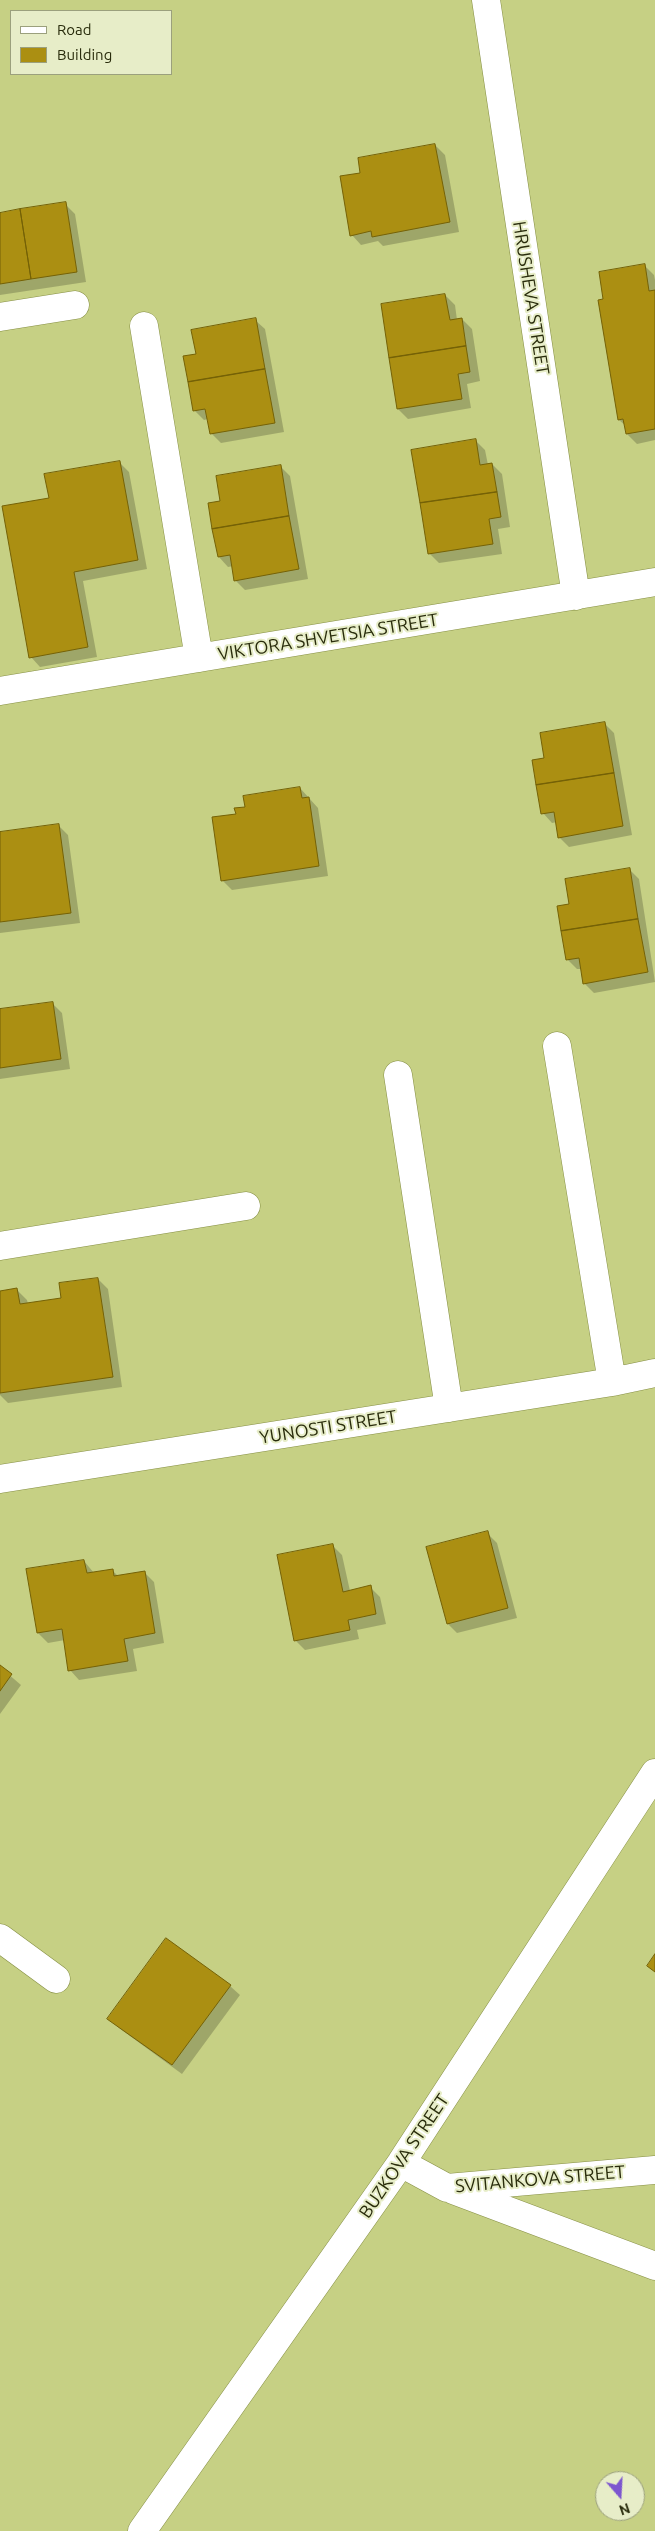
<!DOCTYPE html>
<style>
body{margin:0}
#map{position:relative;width:655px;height:2531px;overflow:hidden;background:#c6d084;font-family:Ubuntu,sans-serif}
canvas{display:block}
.legend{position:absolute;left:10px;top:10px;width:162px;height:65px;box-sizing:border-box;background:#e7edc8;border:1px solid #9ba07d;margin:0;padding:6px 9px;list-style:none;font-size:15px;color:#292c0c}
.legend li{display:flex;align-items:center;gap:10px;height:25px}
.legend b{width:25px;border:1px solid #9ba07d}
.north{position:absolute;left:595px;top:2471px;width:50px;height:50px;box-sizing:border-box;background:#e7edc8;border:1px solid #9ba07d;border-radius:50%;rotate:161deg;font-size:14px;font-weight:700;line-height:20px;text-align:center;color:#292c0c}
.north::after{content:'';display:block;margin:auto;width:18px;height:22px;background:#7d56cf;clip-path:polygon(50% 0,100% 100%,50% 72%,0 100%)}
</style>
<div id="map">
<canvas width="655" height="2531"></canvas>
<ul class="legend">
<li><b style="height:6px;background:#fff"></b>Road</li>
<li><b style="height:14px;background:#ab8f12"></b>Building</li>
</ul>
<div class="north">N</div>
</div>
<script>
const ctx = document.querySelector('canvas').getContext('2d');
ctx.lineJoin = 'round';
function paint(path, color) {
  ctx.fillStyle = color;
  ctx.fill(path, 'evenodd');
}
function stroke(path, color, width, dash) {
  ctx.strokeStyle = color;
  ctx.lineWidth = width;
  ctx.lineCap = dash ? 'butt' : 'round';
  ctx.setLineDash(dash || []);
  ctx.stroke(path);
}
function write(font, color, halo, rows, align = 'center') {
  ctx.font = font + ' Ubuntu,sans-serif';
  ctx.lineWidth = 4;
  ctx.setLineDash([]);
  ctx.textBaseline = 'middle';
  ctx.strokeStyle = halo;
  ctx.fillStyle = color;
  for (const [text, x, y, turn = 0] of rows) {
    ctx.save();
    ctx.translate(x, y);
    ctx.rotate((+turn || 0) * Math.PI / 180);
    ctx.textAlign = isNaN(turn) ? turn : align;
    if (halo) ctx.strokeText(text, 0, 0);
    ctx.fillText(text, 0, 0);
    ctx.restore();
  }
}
const shadow = new Path2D(`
 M435,145L445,155L459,232L383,246L378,241L361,245L352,235L362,174Z
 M65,204L75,214L86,282L0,295V214Z
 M644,265L654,275L655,280V440L637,444L627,434L626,426L619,420L605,300Z
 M445,295L455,305L457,320L462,319L472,329L480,381L467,384L471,408L408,419L398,409L382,306Z
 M255,320L265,329L284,432L221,443L211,433L208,419L204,420L194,410L197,355Z
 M476,441L485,450L488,465L492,464L502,474L510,527L498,529L502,554L439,563L429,553Z
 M119,462L129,472L147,569L83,581L97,657L40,667L31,657L50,499Z
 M280,466L290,476L308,579L245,590L235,580L233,566L228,567L219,557L222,502Z
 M604,723L614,733L632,835L569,847L559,837L557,822L552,823L543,813L546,759Z
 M300,788L318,808L328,876L232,890L222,880L246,808Z
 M58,825L68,835L80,923L0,933V833Z
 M629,869L639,879L655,982L594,993L584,983L582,969H577L568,960L570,905Z
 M52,1003L62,1013L70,1069L0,1079V1010Z
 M98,1279L108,1289L122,1387L8,1403L0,1395V1292L17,1290L27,1300L28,1304L63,1299Z
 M487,1533L497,1543L517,1618L457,1633L448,1624Z
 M332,1545L342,1555L350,1591L370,1587L380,1597L386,1624L357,1630L359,1639L305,1650L295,1640Z
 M84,1561L94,1573L112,1570L119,1577L144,1572L154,1582L164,1643L133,1649L137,1671L79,1680L70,1670L65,1640L48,1643L38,1633L28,1570Z
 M0,1667L21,1685L0,1714Z
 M230,1986L240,1995L182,2074L119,2028L109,2018Z`);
const building = new Path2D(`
 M435,144L450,222L372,237L371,231L350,236L340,176L360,173L358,158Z
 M66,202L77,272L31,279L20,209Z
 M20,209L31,279L0,284V213Z
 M645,264L649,291L655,290V429L626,434L623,419L618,420L598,300L603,299L599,272Z
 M445,294L450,320L462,318L466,346L389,358L381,304Z
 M256,318L265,369L188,382L183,356L196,354L191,330Z
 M466,346L470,372L458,374L462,399L397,409L389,358Z
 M265,369L275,423L210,434L205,409L193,411L188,382Z
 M476,439L480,465L492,463L497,492L420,503L411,450Z
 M120,461L138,560L74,572L88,647L29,658L2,506L49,498L44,474Z
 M281,465L289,516L212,529L208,503L220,501L216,476Z
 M497,492L501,517L489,519L493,544L428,554L420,503Z
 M289,516L299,569L234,581L230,555L218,557L212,529Z
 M605,722L614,773L536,785L532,760L544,758L540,733Z
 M614,773L623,826L558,838L554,812L541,814L536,785Z
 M300,787L302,798L309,797L319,866L221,881L212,817L236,814L234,808L245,807L243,796Z
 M59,824L71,913L0,922V832Z
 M630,868L638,919L561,931L557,906L569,904L565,879Z
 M638,919L648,972L583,984L579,958L566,960L561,931Z
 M53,1002L61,1059L0,1068V1009Z
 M98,1278L113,1377L0,1393V1291L17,1288L20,1304L61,1298L59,1283Z
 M488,1531L508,1608L447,1624L426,1547Z
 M333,1544L343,1592L371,1585L376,1614L348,1620L350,1630L294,1641L277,1555Z
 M84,1560L87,1573L113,1569L114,1576L145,1571L155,1633L124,1639L128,1661L68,1671L62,1629L37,1633L26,1569Z
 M0,1665L12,1674L0,1691Z
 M166,1938L231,1985L172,2065L107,2019Z
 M655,1954V1972L647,1966Z`);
const minor = new Path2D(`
 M486,0L576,596
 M0,317L75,305
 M144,326L199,658
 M0,691L655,582
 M557,1046L612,1382
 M398,1075L449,1408
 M0,1246L246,1206
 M0,1479L612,1382L655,1373
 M0,1938L56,1979
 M401,2163L447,2188L655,2170
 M453,2190L655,2266
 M142,2531L401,2163L655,1773`);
const streetNames = [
 ["HRUSHEVA STREET",531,298,81],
 ["VIKTORA SHVETSIA STREET",328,637,-9],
 ["YUNOSTI STREET",328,1427,-9],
 ["BUZKOVA STREET",404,2156,-56],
 ["SVITANKOVA STREET",540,2179,-5]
];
paint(shadow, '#0003');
paint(building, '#ab8f12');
stroke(building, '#746106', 1);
stroke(minor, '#868f44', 29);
stroke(minor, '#fff', 28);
write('18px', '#292c0c', '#e7edc8', streetNames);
</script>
